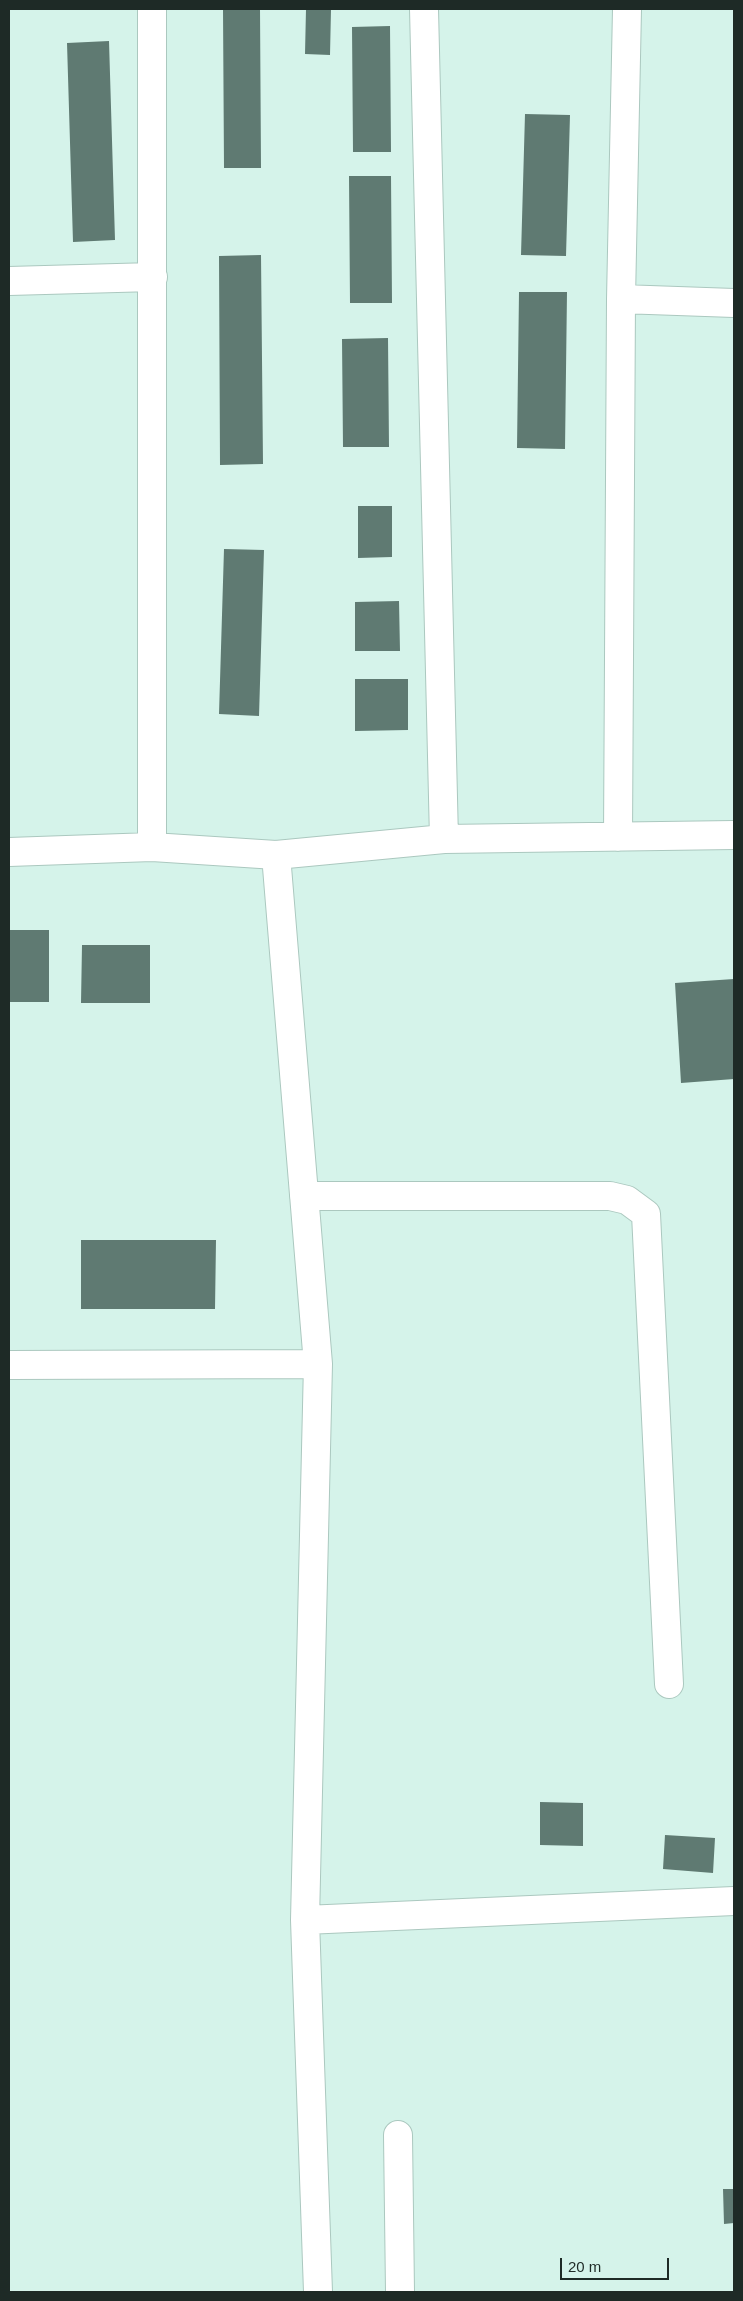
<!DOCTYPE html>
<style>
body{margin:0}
#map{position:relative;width:743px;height:2301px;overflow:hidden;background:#d5f3ea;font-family:Arial,sans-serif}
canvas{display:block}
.frame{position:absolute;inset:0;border:10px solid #1e2a26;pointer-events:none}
.scale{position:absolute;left:560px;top:2258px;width:109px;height:22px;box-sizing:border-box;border:2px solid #1e2a26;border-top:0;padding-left:6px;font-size:15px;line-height:18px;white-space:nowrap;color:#1e2a26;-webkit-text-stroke:4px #d5f3ea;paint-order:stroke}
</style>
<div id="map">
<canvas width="743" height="2301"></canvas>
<div class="frame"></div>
<div class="scale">20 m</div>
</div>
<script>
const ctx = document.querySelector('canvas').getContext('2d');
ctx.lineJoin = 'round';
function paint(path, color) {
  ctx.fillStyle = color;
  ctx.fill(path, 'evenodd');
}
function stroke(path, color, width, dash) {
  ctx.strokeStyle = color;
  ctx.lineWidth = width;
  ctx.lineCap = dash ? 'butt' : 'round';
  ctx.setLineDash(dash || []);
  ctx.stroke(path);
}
const building = new Path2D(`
 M223,9H260L261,168H224Z
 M306,9H331L330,55L305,54Z
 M390,26L391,152H353L352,27Z
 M109,41L115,240L73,242L67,43Z
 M525,114L570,115L566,256L521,255Z
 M349,176H391L392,303H350Z
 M261,255L263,464L220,465L219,256Z
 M519,292H567L565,449L517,448Z
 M388,338L389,447H343L342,339Z
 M358,506H392V557L358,558Z
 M224,549L264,550L259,716L219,714Z
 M399,601L400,651H355V602Z
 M355,679H408V730L355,731Z
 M9,930H49V1002H9Z
 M82,945H150V1003H81Z
 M734,979V1079L681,1083L675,983Z
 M81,1240H216L215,1309H81Z
 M540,1802L583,1803V1846L540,1845Z
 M665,1835L715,1838L713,1873L663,1869Z
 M723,2189H734V2223L724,2224Z`);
const minor = new Path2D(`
 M152,9V847
 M424,9L444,839
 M9,281L153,277
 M621,299L734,303
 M618,837L621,299L627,9
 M9,852L152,847L276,855L444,839L734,835
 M276,855L318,1364L305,1920L318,2292
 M304,1196H610L627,1200L646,1214L669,1684
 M9,1365L318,1364
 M305,1920L734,1901
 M398,2135L400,2292`);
paint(building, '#5f7a72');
stroke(minor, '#abc8bf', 30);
stroke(minor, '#fff', 28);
</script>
